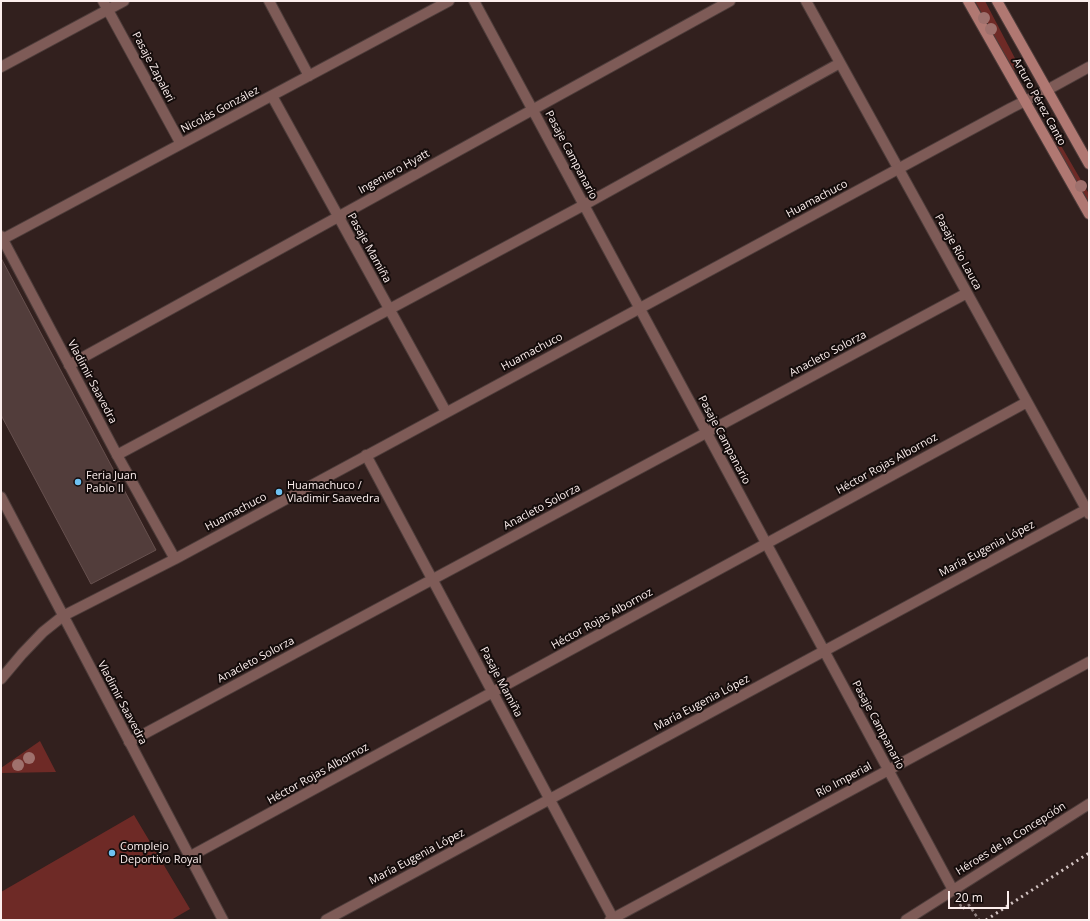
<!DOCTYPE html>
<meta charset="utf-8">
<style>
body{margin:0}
#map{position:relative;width:1090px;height:921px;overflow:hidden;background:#32201e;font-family:"Open Sans",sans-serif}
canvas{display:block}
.frame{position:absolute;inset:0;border:2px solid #fceeed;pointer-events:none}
.scale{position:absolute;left:948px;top:891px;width:61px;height:18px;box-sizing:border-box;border:2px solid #fceeed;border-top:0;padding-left:5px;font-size:12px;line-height:14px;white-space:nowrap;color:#fceeed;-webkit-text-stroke:3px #140c0b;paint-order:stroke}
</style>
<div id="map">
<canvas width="1090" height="921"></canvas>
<div class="frame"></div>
<div class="scale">20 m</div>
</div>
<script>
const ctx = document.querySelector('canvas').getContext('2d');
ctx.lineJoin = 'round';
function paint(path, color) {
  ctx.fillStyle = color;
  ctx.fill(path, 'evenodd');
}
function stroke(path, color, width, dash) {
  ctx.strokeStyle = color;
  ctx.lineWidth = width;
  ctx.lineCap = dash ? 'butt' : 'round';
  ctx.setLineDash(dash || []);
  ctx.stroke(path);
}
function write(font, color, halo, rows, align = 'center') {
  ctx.font = font + ' "Open Sans",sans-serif';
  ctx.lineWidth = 4;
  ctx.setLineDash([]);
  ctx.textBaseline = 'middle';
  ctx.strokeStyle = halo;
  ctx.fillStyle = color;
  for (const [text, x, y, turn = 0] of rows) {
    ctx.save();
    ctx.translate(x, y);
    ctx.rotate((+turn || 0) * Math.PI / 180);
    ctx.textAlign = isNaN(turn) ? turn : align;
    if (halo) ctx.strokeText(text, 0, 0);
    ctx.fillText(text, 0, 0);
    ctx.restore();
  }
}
const green = new Path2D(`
 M975,1H985L1019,66L1016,69L1013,70Z
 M1053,135L1056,137L1089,194V211L1050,136Z
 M40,741L56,772L1,773V768Z
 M134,815L190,909L171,920H1V892Z`);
const building = new Path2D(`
 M1,258L156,550L91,584L1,415Z`);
const path = new Path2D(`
 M960,904L962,909L969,905L979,920`);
const minor = new Path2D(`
 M103,1L181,144
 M269,1L309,76
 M474,1L953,890
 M806,1L1089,514
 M1,67L124,1
 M272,96L446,412
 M1,240L449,1
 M69,365L730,1
 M117,455L584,205L840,63
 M366,455L614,920
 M129,742L967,293
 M189,857L1027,402
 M326,920L1089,508
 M610,920L1089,662`);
const tertiary = new Path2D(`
 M1,236L117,455L175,559
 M1,497L223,920
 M1,679L22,654L43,632L63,616L175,559L1011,108L1047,90L1089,67
 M906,920L1089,804`);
const secondary = new Path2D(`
 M968,1L1089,214
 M997,1L1089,164`);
const rail = new Path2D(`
 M986,920L1089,853`);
const trees = [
 [984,18],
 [991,29],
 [1081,186],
 [29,758],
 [18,765]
];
const markers = [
 [78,482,4,"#6ec2f3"],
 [279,492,4,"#6ec2f3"],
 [112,853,4,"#6ec2f3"]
];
const streetNames = [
 ["Pasaje Zapaleri",153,67,62],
 ["Arturo Pérez Canto",1039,102,61],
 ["Nicolás González",220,110,-28],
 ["Pasaje Campanario",571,155,62],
 ["Ingeniero Hyatt",394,172,-29],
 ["Huamachuco",817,199,-28],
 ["Pasaje Mamiña",369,248,61],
 ["Pasaje Río Lauca",958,252,61],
 ["Huamachuco",532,352,-28],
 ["Anacleto Solorza",828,354,-28],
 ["Vladimir Saavedra",92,382,62],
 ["Pasaje Campanario",724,440,62],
 ["Héctor Rojas Albornoz",887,464,-29],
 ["Anacleto Solorza",542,507,-28],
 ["Huamachuco",236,512,-28],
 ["María Eugenia López",987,549,-28],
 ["Héctor Rojas Albornoz",602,619,-29],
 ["Anacleto Solorza",256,660,-28],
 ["Pasaje Mamiña",501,682,62],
 ["Vladimir Saavedra",122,703,62],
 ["María Eugenia López",702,703,-28],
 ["Pasaje Campanario",878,725,62],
 ["Héctor Rojas Albornoz",318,774,-29],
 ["Río Imperial",844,780,-28],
 ["Héroes de la Concepción",1011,839,-32],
 ["María Eugenia López",417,857,-28]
];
const poiNames = [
 ["Feria Juan",86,476],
 ["Pablo II",86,489],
 ["Huamachuco /",287,486],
 ["Vladimir Saavedra",287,499],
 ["Complejo",120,847],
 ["Deportivo Royal",120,860]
];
paint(green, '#6e2a26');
paint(building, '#523d3b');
stroke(building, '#67514f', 1);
stroke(minor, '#4e3d3b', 12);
stroke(tertiary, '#4e3d3b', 12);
stroke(secondary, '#4e3d3b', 12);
stroke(path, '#938382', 2.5, [3, 3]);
stroke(minor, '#7e5b57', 10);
stroke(tertiary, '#7e5b57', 10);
stroke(secondary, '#b07872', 10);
stroke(rail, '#d3c4c3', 3, [2, 4]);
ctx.fillStyle = '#9f716d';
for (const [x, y] of trees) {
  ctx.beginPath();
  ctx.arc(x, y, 6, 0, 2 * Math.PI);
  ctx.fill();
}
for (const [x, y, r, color] of markers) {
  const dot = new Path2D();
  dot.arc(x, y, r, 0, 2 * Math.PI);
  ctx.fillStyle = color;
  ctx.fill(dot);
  stroke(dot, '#140c0b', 1.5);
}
write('11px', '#fceeed', '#140c0b', streetNames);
write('11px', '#fceeed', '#140c0b', poiNames, 'left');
</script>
